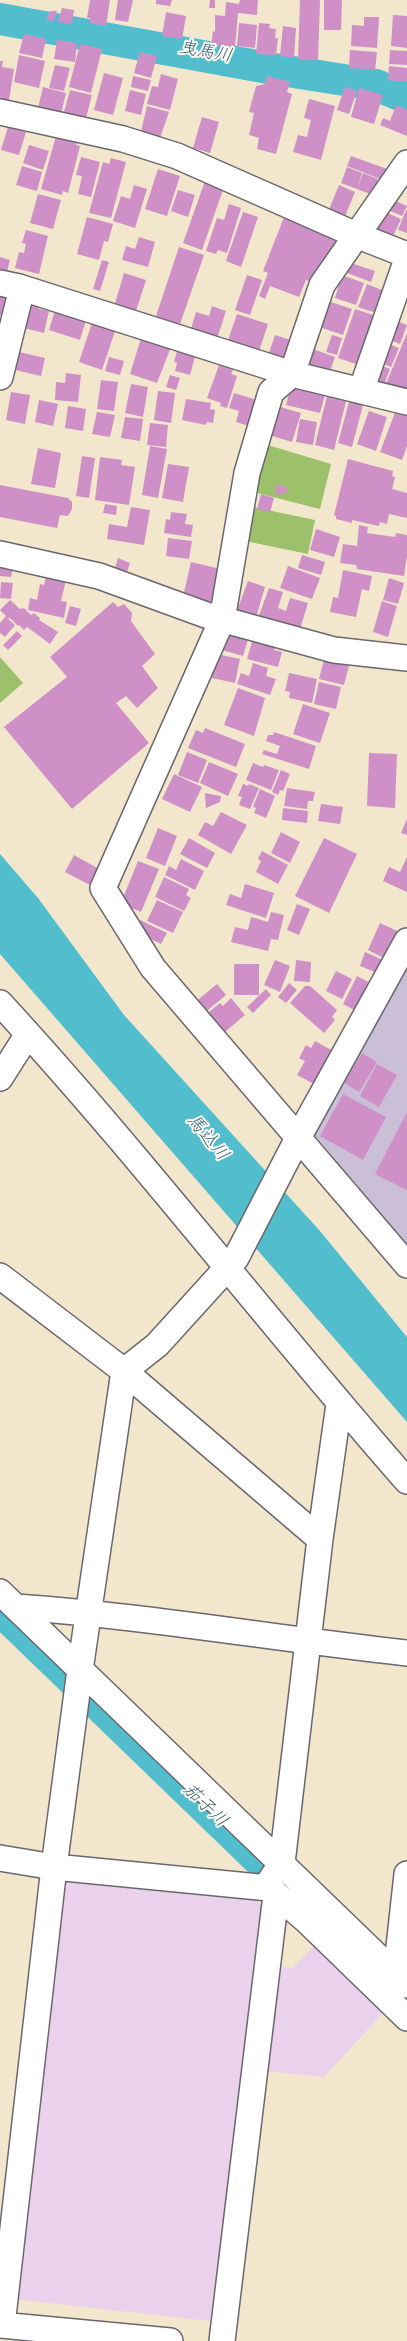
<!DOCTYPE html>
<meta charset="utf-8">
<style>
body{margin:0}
canvas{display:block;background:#f2e7cd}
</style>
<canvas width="407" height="2341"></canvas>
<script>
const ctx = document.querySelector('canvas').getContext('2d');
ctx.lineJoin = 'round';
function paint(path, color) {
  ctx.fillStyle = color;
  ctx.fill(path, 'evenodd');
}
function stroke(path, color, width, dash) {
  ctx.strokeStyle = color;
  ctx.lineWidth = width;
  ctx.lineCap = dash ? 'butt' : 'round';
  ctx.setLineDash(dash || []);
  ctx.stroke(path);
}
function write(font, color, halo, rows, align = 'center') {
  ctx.font = font + ' "Gochi Hand","Klee One",sans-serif';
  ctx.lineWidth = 4;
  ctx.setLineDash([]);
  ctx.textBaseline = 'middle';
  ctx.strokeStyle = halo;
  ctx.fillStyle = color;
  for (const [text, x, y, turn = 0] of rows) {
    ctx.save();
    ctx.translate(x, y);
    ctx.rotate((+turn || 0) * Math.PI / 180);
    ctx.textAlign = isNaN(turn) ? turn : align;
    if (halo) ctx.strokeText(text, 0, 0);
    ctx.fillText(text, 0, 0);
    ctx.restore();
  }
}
const built = new Path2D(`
 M61,1872L255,1897L267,1913L260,1964L293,1968L314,1946L383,2013L324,2077L245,2069L210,2321L13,2299Z`);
const industrial = new Path2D(`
 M407,968V1246L313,1133Z`);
const green = new Path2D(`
 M271,446L331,464L320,509L253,492L263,450Z
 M253,507L315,520L308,554L245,541Z
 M0,657L23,683L0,703Z`);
const water = new Path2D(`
 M0,854L38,898L124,1015L320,1231L407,1337V1422L0,954Z`);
const river = new Path2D(`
 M0,19L268,68L376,85L407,98
 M0,1610L296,1896`);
const building = new Path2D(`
 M90,0H110L106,26L89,23L90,18H87Z
 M118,0H133L128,22L115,20Z
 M156,0H172L170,6L156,4Z
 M210,0H215V8H209Z
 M240,0H258L257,15L238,13L235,47L211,45L213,31L215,32V15L225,16L226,2L239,4Z
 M300,0H320L318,60H298Z
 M324,0H342L341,30H324Z
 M62,8L74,10L72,24L58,22Z
 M50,11H57L54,21L46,20Z
 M166,12L186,16L182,39L162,36Z
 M393,15L407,16V48L391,46Z
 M364,17H379L377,48L351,46L352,25L364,26Z
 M239,23L257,25L255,48L237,46Z
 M259,23L270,24L269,28L276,29L275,38H278L276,55L256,54Z
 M283,26L296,28L294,58L280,56Z
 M24,34L46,39L42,58L19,53Z
 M57,40L77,43L75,62L54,59Z
 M80,44L102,49L91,93L69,87Z
 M350,50L377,52L375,70L349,68Z
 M390,50L407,51V65L389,64Z
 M140,52L157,56L151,78L134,73Z
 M19,55L45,61L39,88L14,82Z
 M0,61H3L2,67L14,69L8,106L0,105Z
 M55,65L70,68L64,91L49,88Z
 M389,66L407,68V82L388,80Z
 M104,73L123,78L113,115L94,110Z
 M161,74L178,79L170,110L147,104L152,86L158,87Z
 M133,76L151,80L148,91L131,87Z
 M267,76L290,82L287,92L292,94L276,154L257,149L259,138L249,135L254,113L249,112L256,86L265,84Z
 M43,87L66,93L60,118L37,112Z
 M345,87L357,91L349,114L337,110Z
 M359,88L383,95L374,124L351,117Z
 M70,90L92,95L85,122L63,116Z
 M130,90L146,94L141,115L125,111Z
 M309,99L335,106L321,160L293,152L298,135L307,137L311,120L304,118Z
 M396,105L407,110V136L380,125L383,118L390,121Z
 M147,106L169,112L158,144L139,140Z
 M202,117L219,122L210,153L193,148Z
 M8,127L26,132L19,155L1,150Z
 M56,136L77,142L76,145L80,146L68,193L63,191L62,195L41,189Z
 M29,145L49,151L43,170L23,163Z
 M351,156L387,169L383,180L347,166Z
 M81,157L100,162L91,197L78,194L82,176L76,175Z
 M111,158L126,162L111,218L89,213L103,162L109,164Z
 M22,166L42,172L37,191L16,185Z
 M347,167L362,173L357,189L341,183Z
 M158,169L180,176L167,216L145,209Z
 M363,173L378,179L373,195L357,189Z
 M206,178L225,184L202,250L183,243Z
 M134,185L147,189L135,228L113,221L121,196L130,199Z
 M339,185L355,192L344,219L328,212Z
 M178,190L195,195L188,217L171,211Z
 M38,194L61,200L53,229L30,223Z
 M391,199L407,206L402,216L386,209Z
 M229,204L241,208L227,253L218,250L216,254L206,251L217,218L224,220Z
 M406,210L407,211V233L398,230Z
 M383,211L401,219L391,241L374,234Z
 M243,212L258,217L241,267L226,261Z
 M286,212L345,236L316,283L306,280L299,297L270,286L265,299L259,296L268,273L263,271Z
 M87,217L113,224L108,242L104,241L99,260L77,254Z
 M26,230L48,236L39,274L15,268L19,252L24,253L26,244L22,243Z
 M139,237L155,242L148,267L122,260L126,246L135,249Z
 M179,247L204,255L179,327L155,319Z
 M0,257L10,260L6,276L0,274Z
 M102,260L109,262L100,291L93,289Z
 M351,263L375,271L371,282L347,273Z
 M124,273L146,280L134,317L113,310Z
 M247,275L262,280L250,315L235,310Z
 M342,275L364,283L356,305L335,298Z
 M367,284L384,291L376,313L358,307Z
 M0,292L13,296L8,317L0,315Z
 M24,295L41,300L39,309L49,311L44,333L16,326Z
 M328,301L352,309L343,335L319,327Z
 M212,306L226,311L215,345L203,333L191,329L196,312L209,316Z
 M56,307L87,317L80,340L49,330Z
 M355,309L379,317L362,366L338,358Z
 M237,314L268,324L258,354L226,346Z
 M392,319L407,325L400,344L385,338Z
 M92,323L115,331L102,370L79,362Z
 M407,333V393L386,384Z
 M275,335L294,341L285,368L266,362Z
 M332,335L342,338L337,355L326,352Z
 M141,338L171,347L157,383L130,374Z
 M384,342L399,348L391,367L376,361Z
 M178,348L196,353L190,375L175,371L177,363L174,362Z
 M310,348L335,357L328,378L303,369Z
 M15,351L45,358L41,376L11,369Z
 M109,357L124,361L120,375L105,371Z
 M375,363L390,369L383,388L368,383Z
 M219,365L233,370L231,374L237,376L227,408L220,406L221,403L207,398Z
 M66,373L81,375L78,402L55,400L56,382L65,383Z
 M170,375L180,378L176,390L166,387Z
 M101,380L118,382L114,411L97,409Z
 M292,382L326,391L320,413L286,405Z
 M131,384L148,387L143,417L125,413Z
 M158,391L175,393L171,423L154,420Z
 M11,392L30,395L25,424L6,420Z
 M328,392L347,397L334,450L315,445Z
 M234,393L260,401L252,427L236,422L239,411L229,408Z
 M350,398L364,401L352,447L338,443Z
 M186,399L211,403L210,409L215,410L213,423L207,422L206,425L182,420Z
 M39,400L58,404L53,426L35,422Z
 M274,405L301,413L292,442L266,434Z
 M68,406L86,409L83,431L65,428Z
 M396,410L407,414V446L402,460L380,452Z
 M369,411L387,417L376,451L357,444Z
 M97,412L115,415L110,437L92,434Z
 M125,417L143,419L140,441L121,438Z
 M300,419L317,422L313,445L296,442Z
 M150,423L168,425L166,447L147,445Z
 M150,446L167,449L158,498L142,495Z
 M38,448L61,453L55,488L31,484Z
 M82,456L95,458L89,498L76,496Z
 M100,457L122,460L121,465L135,467L129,505L95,500Z
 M348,459L393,471L392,476L395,477L392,489L407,493V518L389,514L387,524L380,522L379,526L352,520V523L336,519V516L334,515Z
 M168,464L189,467L183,502L162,498Z
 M277,484L286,487L285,489L289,490L288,493L283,492L282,495L275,493Z
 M0,485L68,498L72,502V509L68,516L60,515L57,528L0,517Z
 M261,494L274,498L270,512L257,509Z
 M105,504L117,506L116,515L103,513Z
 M131,507L150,510L144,545L107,539L109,524L127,527Z
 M171,512L187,514L185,524L193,525L191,537L164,533L166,519L170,520Z
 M359,525L368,527L367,533L395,537L396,533L407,535V556L404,576L357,569L356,565L340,563L343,544L357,546Z
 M316,529L340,537L334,557L310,550Z
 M168,538L192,541L189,559L166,556Z
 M302,555L325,562L321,575L298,568Z
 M118,558L130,563L127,572L115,568Z
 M191,562L225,570L216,581L215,587L220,588L216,605L183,597Z
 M0,566L13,567L11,577L0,576Z
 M288,566L320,578L312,599L280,588Z
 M343,570L372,576L369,591L362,589L356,617L330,612L333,597L338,598Z
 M47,572L67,576L61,601L67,602L64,618L28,610L30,598L37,600L40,584L44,585Z
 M389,578L404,583L398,604L383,600Z
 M248,581L265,587L255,621L236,613Z
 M1,582L13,583L11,599L0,598Z
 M269,588L283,592L278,608L286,611L290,598L308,603L300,629L258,618Z
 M10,600L20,609L24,608L31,615L34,613L40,618L39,620L58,632L50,644L27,627L24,630L19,625L18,626L10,618L8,619L15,625L5,637L0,633V623L6,616L0,610Z
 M382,601L397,606L388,637L373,632Z
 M113,602L118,607L124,604L132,613L131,621L155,654L142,666L158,688L137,708L126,696L116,703L149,743L72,809L4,727L67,677L50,657Z
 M70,606L81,609L76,626L65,623Z
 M17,631L22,636L8,650L3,645Z
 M223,632L249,636L243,656L218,649Z
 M253,638L276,644L274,650L282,652L278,667L247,659Z
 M217,654L240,659L235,683L212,678Z
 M324,659L349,666L344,685L319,679Z
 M253,663L268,668L266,676L276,679L270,695L237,684L241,673L249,676Z
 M289,673L317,679L312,703L289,698L290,692L285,691Z
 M319,682L341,687L336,709L314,704Z
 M238,688L265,698L254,736L224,725Z
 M303,704L330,713L320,743L293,734Z
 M205,728L245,744L236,767L188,748L196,730L203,733Z
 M274,732L316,746L309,769L262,754L264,750L277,754L280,746L266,741L268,735H273Z
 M187,752L207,760L198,783L178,775Z
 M369,753L397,754L395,808L367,806Z
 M209,762L238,774L228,796L200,783Z
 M253,763L263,767L264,765L279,770L271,790L246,780Z
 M281,770L290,774L283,791L280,790L278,795L272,792Z
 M174,774L202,787L190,812L162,799Z
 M243,784L248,786L249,784L259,788L250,809L239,805L242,797L238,796Z
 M287,788L315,792L313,801H308L307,809L284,806Z
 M260,789L275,796L266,818L254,813L256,808L253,807Z
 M205,793L221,796L220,802L206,808Z
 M321,804L343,807L340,824L318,821Z
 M283,808L308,811L307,823L282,820Z
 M221,812L247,825L231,854L198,835L205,822L213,826Z
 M407,819V835L401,833Z
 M158,828L177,836L165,866L146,858Z
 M281,832L300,842L290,863L271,853Z
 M189,838L215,853L207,868L180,854Z
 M324,838L357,854L329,913L295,896Z
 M262,851L288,865L278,884L256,872L261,861L258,859Z
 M74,855L99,869L90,885L65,872Z
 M407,857V892L383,881L389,867L400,872Z
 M181,859L204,871L195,890L165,875L169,866L176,870Z
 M138,861L159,869L141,912L121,903Z
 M164,877L189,889L186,895L191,898L184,911L155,897Z
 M245,884L274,893L266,918L226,905L230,894L241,898Z
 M157,900L183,912L173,933L147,921Z
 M297,904L310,909L299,935L287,930Z
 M271,912L284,915L278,940L271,939L268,951L231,942L235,927L248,930L251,917L268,922Z
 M140,920L167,933L161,944L135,931Z
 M380,923L399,932L386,959L368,950Z
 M365,952L385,961L380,974L360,966Z
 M275,960L290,966L280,992L264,985Z
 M296,960L311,962L310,982L294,981Z
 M234,964H259V995H234Z
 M336,971L352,979L342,999L326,991Z
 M357,976L374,985L360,1013L343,1004Z
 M289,983L297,990L286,1003L278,997Z
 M217,984L226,995L202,1015L193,1004Z
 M305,986H310L337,1010L332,1017L335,1020L324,1033L290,1003Z
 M266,989L271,995L253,1013L247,1007Z
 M231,998L245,1015L219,1037L203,1017L220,1003L223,1006Z
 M315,1041L335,1052L318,1086L297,1075L305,1061L299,1058L306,1045L311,1048Z
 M362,1053L377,1062L359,1092L344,1083Z
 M377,1064L397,1075L379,1107L360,1096Z
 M343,1094L386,1117L363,1160L320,1136Z
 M407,1112V1190L375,1174Z`);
const minor = new Path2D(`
 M0,112L123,139L177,156L356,235L407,255
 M407,163L322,285L292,374L271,392L247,473L222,620L103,888L153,968L407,1265
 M0,283L19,287L292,374L407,402
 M0,377L22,288
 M361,391L407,259
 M0,554L99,576L206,615L334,650L407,658
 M0,1003C142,1157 269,1324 407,1481
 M0,1078L28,1034
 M0,1276L124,1371L320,1539
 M0,1592L407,1985
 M16,1607C147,1616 277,1639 407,1653
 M0,1858L54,1867L269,1888L307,1921L407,2018
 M269,1888V1882L282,1863L320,1539L339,1404
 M396,1974L407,1874
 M0,2325L170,2341
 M2,2325L54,1867L80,1670L124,1371L157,1345L236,1258L298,1138L407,941
 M222,2341L276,1895`);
const waterNames = [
 ["曳馬川",205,54,10],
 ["馬込川",206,1139,50],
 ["茄子川",204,1807,44]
];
paint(built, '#ead1ec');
paint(industrial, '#cabfd6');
paint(green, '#9dc06a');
paint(water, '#52becd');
stroke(river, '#52becd', 32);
paint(building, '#ce90c7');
stroke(minor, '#6b676e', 28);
stroke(minor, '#fff', 25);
write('italic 18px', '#356075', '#fdfcf7', waterNames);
</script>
